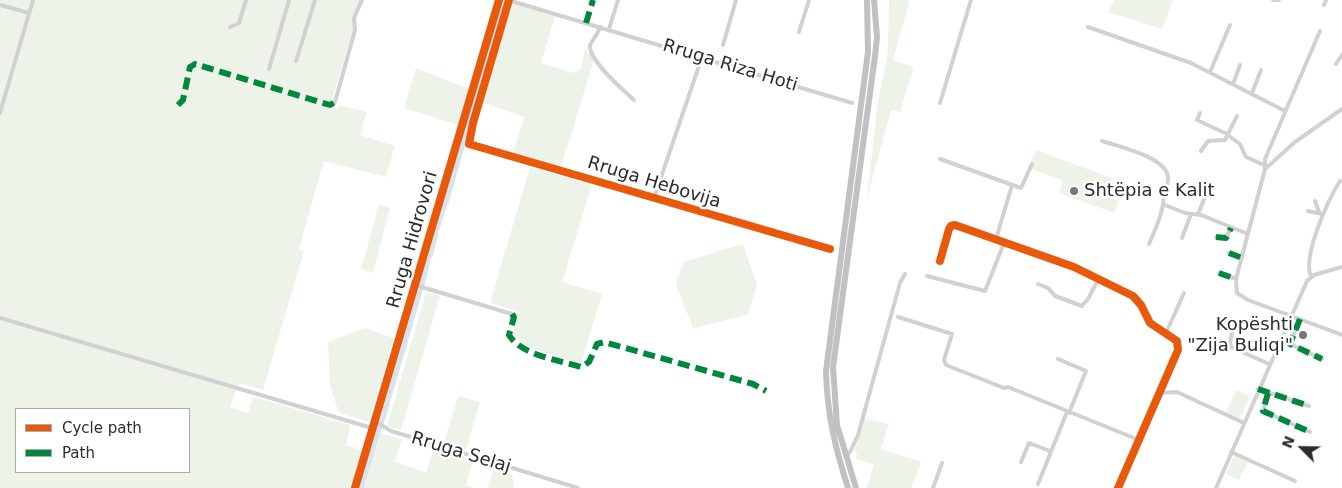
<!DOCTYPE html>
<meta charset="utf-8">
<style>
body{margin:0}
#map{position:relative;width:1342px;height:488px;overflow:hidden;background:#fff;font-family:"DejaVu Sans",sans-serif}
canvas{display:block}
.legend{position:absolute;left:15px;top:408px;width:175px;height:65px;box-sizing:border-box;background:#fff;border:1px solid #ababab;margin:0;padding:6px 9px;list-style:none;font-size:15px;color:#2c2c2c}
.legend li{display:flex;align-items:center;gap:10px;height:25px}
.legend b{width:25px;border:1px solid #ababab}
.north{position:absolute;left:1277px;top:423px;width:50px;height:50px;-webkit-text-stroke:4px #fff;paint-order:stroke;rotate:293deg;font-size:14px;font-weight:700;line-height:20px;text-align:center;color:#2c2c2c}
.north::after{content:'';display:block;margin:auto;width:18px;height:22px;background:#2c2c2c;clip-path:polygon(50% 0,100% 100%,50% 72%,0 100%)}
</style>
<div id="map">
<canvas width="1342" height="488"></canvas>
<ul class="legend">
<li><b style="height:6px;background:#e8590c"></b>Cycle path</li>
<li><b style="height:6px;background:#00873e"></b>Path</li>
</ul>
<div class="north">N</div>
</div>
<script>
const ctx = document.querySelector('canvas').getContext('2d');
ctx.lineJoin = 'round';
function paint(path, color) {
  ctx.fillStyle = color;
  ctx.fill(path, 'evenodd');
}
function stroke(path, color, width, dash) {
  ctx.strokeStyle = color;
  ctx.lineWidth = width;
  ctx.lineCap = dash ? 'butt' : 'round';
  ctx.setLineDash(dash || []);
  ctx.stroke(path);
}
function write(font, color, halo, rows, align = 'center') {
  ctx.font = font + ' "DejaVu Sans",sans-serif';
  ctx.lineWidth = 5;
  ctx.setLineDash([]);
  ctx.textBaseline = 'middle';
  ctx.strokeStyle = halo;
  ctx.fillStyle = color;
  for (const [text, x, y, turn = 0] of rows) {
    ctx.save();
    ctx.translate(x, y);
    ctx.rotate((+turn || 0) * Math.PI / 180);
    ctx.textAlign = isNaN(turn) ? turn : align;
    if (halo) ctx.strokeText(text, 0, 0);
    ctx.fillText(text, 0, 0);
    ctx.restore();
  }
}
const green = new Path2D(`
 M0,0H362L330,106L338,109L339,105L367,112L360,135L395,146L386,177L324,161L299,249L304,251L263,390L239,383L230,407L248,413L253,397L351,425L346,445L374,455L381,433L402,439L395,462L426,472L434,448L473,460L466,485L474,488H0ZM16,409H189V472H16Z
 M889,0H910L893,60L914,67L900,112L891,110L867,199L877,107L888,51Z
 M1114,0H1173L1162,29L1108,12Z
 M511,3L555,16L541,63L574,73L581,69L585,49L594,60L561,167L513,154L524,117L481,102Z
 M416,68L469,89L458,125L404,108Z
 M1036,150L1112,178L1105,196L1119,201L1114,213L1059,193L1063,181L1032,169L1034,163L1031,162Z
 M530,167L592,185L562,282L602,294L581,364L523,345L513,333L519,312L490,303Z
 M379,205L390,208L373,273L361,269Z
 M743,244L757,285L748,315L693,328L676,285L683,262Z
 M426,292L440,296L401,430L387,426Z
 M365,328L394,338L369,422L339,413L330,386L328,342Z
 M1236,390L1250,396L1240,419L1226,413Z
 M458,396L480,402L466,450L444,443Z
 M864,418L889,424L881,449L921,462L911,488H867L874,464L856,459L857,453L854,450Z
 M1234,456L1248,462L1239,480L1226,474Z
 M494,467L511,472L514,482L513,488H488Z`);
const canal = new Path2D(`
 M463,141L504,0
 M446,203L463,143
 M437,229L444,206
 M430,256L436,233
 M422,285L428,260
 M382,421L420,291
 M361,488L380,426`);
const minor = new Path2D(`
 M508,0L852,103
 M509,0L473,123L469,144L830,249
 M1273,0H1279
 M0,5L29,13
 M1324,5L1326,0
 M230,27L239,23L246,0
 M601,27L590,45C588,60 623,90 634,100
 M1088,27L1191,63L1285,111
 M609,29L618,0
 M1320,31L1265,159V169L1236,279L1237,293L1248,300L1342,335
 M799,32L809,0
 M723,45L736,0
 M296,61L315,0
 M1336,64L1342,55
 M269,69L289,0
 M1210,72L1230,25
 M1233,84L1240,65
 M1252,93L1261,70
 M335,102L355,30L354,18L362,0
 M940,103L971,0
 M0,113L33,0
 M1200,113L1197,120L1225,133L1240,144L1246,157L1264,165
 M1102,141C1120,147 1166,157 1168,177C1169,184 1164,189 1164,196C1163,214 1156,227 1149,244
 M1201,151L1208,141L1225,140L1237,116
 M940,159L1021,188L1032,164
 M1265,169L1295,142L1342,109
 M654,198L702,57
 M1315,201L1319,212
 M1165,205L1185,213L1201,215L1248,234
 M1308,211L1322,214
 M1198,214L1205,197
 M1216,237L1226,238L1231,228
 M1182,238L1191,214
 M996,239L1012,185
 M1229,253L1242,258
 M940,261L949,229L951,226L955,225L1074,267L1133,296L1141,305L1150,323L1177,341L1178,350L1118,488
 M1219,273L1236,279
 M927,276L985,291L1004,243
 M1311,277C1302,256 1328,200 1340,181
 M1038,284L1048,288L1055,296L1082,306L1088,299L1098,280
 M415,285L512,314
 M898,317L952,334L944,360L946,365L1004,388L1008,387L1139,440
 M0,318L372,428
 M1300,319L1290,344L1322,359
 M1224,322L1233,328L1230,342L1231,347L1269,364
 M1166,333L1184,293
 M1058,359L1086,371L1069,413
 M1258,389L1309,406
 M1159,393L1177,392L1244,423
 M1268,393L1263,411L1310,432
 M375,421L391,431L578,488
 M1231,452L1295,481
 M846,456L850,452L858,435L900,283L905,274
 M1021,462L1029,443L1050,451
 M1038,484L1067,412
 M355,488L499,0
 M933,488L942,463
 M1216,488L1307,281L1314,275L1342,267`);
const trunk = new Path2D(`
 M848,488C835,447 827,414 826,371L868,52L867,0
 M856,488L837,425L833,367L875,56L877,37L874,0`);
const quiet = new Path2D(`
 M586,23L593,0
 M178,105L183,100L190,67L195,64L330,105L335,102
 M1216,237L1226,238L1231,228
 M1229,253L1242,258
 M1219,273L1236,279
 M512,314L514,317L509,335C522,356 560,360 581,367L589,362L597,344L604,342L753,384L766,391
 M1300,319L1290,344L1322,359
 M1258,389L1309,406
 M1268,393L1263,411L1310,432`);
const cycleway = new Path2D(`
 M509,0L473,123L469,144L830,249
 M940,261L949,229L951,226L955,225L1074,267L1133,296L1141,305L1150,323L1177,341L1178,350L1118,488
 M355,488L499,0`);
const markers = [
 [1074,191,5,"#767676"],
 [1303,335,5,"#767676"]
];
const streetNames = [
 ["Rruga Riza Hoti",730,66,17],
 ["Rruga Hebovija",654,183,17],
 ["Rruga Hidrovori",413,240,-74],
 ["Rruga Selaj",461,453,17]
];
const poiNames = [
 ["Shtëpia e Kalit",1084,191],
 ["Kopështi",1293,325,"right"],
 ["\"Zija Buliqi\"",1293,346,"right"]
];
paint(green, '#eef3ea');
stroke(canal, '#d7e3ef', 5);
stroke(minor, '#d1d1d1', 4);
stroke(trunk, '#c1c1c1', 6);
stroke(quiet, '#00873e', 6, [12, 6]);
stroke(cycleway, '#e8590c', 8);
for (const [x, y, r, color] of markers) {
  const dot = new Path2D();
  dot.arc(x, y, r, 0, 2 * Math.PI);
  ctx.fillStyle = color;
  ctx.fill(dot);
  stroke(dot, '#fff', 2);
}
write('18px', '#2c2c2c', '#fff', streetNames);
write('18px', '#2c2c2c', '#fff', poiNames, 'left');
</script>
